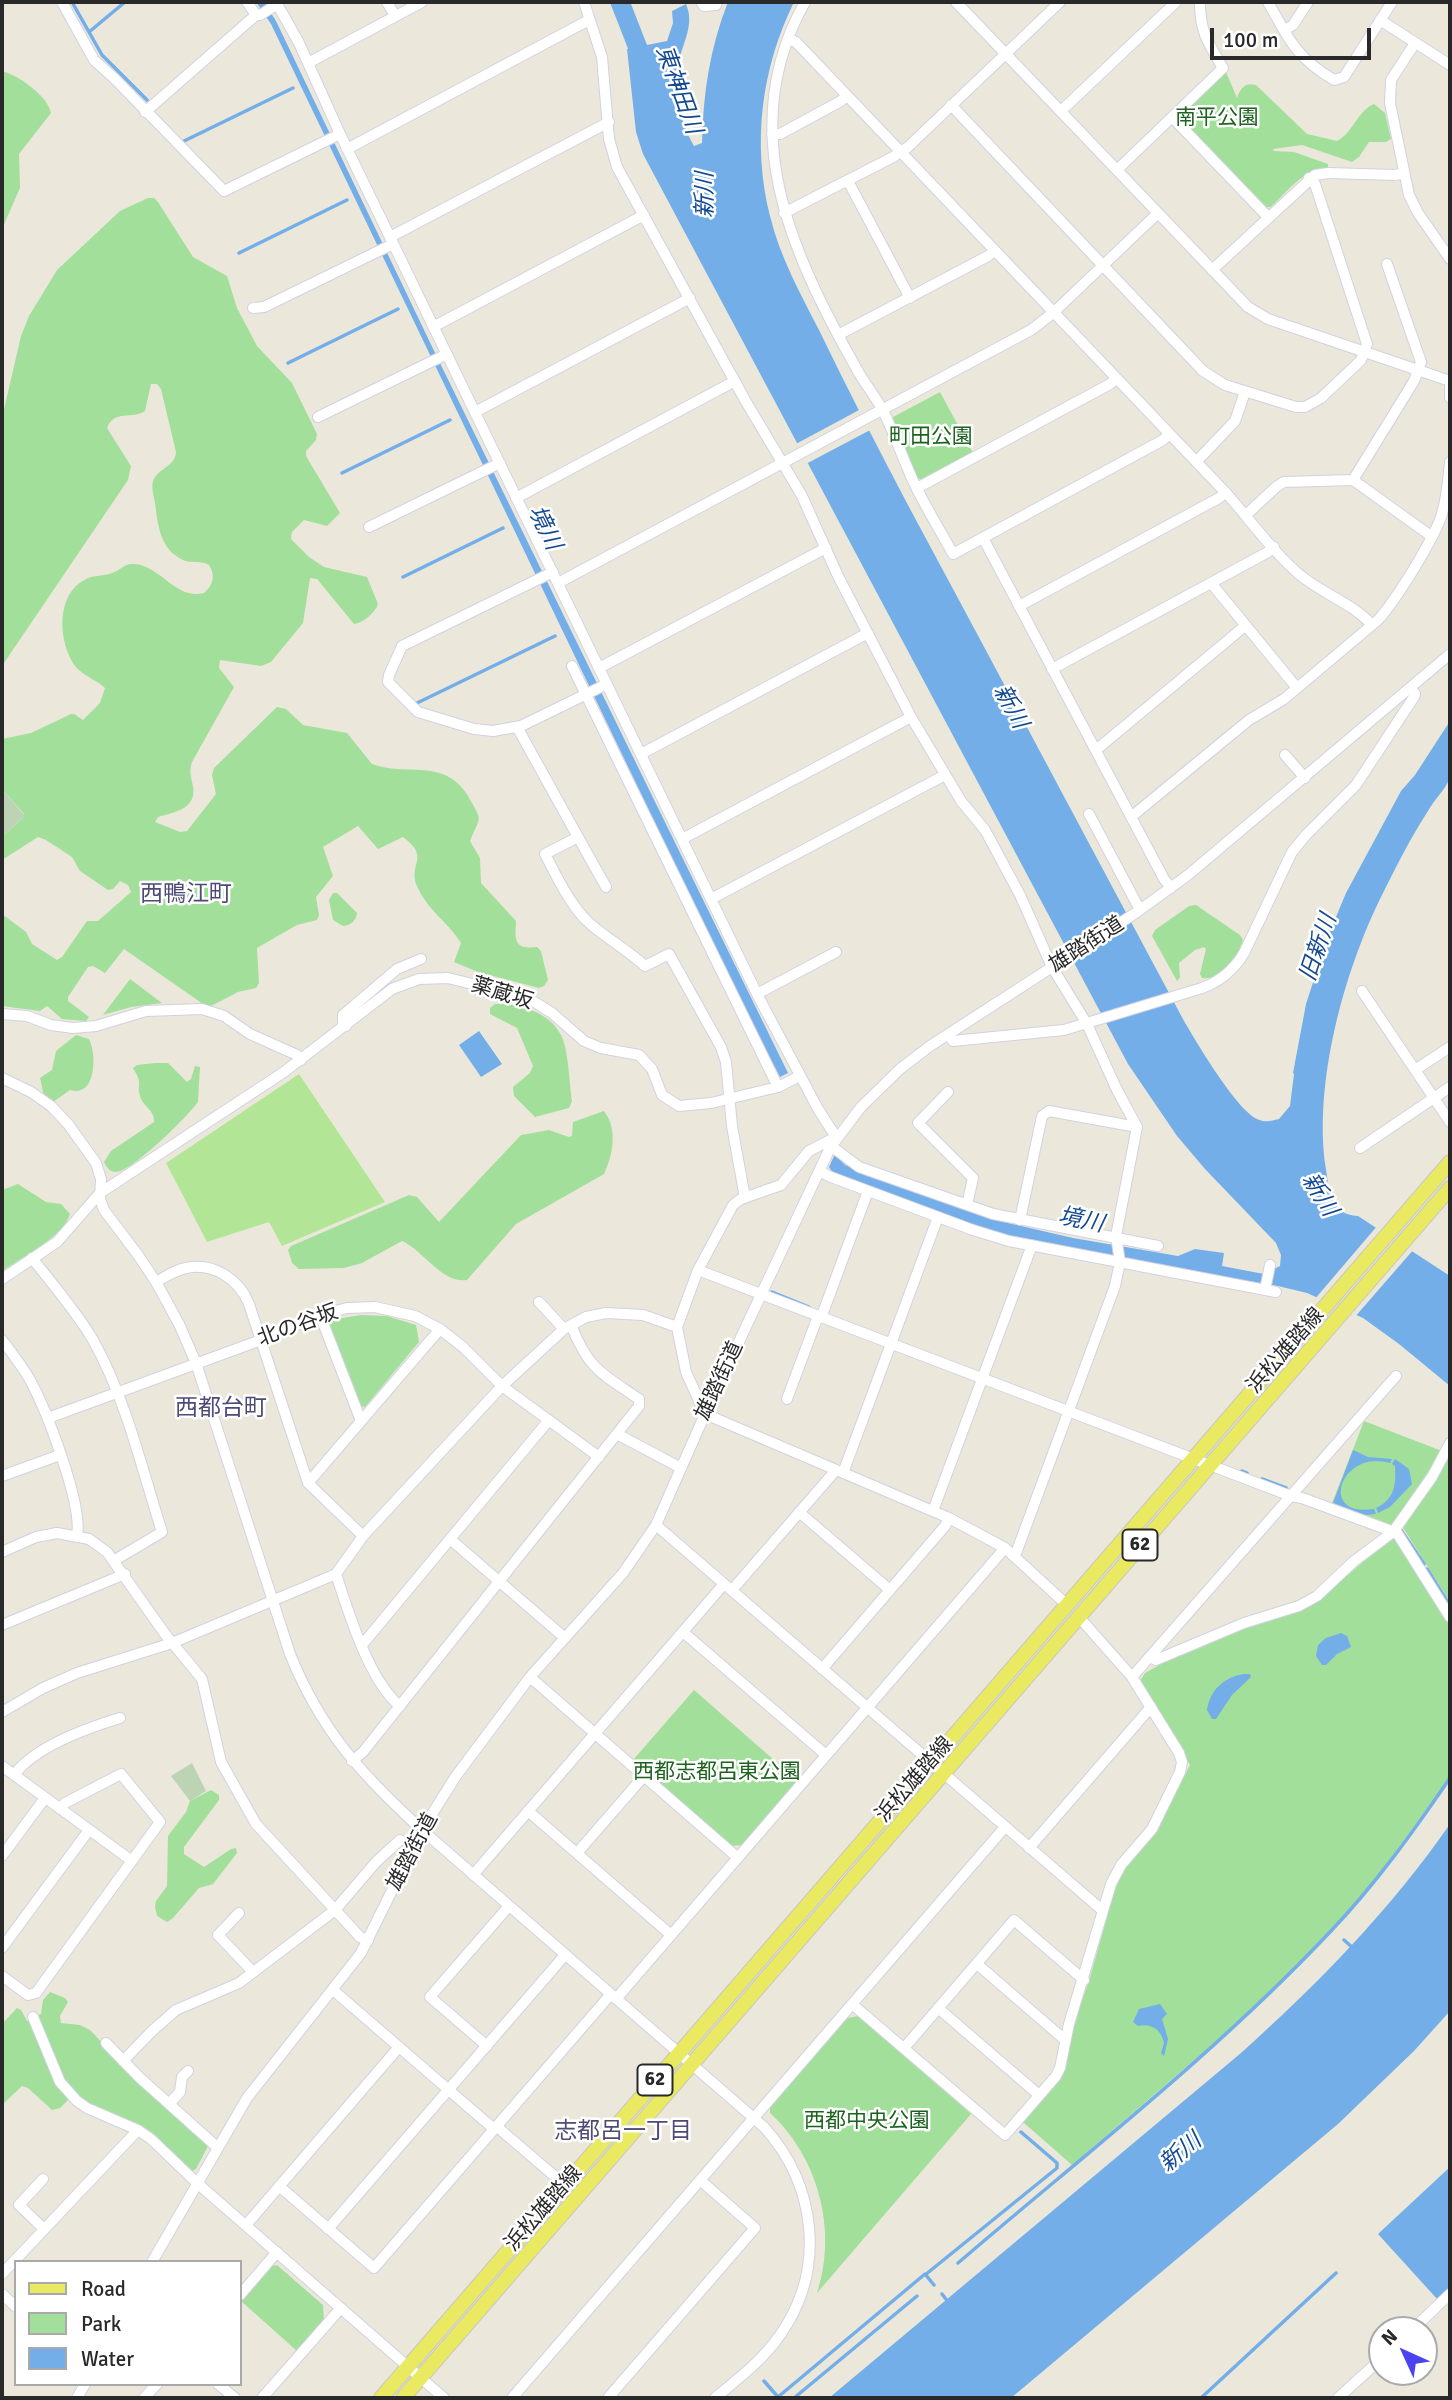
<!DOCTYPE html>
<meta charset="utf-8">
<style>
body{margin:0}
#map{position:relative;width:1452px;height:2400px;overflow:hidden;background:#ebe8db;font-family:Signika,sans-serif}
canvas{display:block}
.frame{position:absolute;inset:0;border:4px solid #292929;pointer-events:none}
.legend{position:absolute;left:14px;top:2260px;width:228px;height:126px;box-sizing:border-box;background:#fff;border:2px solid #a9a9a9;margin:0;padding:9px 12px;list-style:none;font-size:21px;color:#292929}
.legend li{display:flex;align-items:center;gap:14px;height:35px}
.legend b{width:35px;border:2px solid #a9a9a9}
.north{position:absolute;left:1368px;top:2316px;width:70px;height:70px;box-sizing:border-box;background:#fff;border:2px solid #a9a9a9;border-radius:50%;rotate:315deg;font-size:19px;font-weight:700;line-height:28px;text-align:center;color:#292929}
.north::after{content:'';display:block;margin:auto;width:24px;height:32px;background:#4b43f0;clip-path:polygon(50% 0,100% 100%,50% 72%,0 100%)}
.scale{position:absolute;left:1210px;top:28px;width:161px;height:32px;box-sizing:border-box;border:4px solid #292929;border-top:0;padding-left:9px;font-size:21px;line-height:24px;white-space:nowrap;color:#292929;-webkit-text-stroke:5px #fff;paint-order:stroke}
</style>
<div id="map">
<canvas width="1452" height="2400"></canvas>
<div class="frame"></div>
<ul class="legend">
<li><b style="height:9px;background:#e9e962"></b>Road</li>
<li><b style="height:19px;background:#a2df9a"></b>Park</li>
<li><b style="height:19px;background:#73aee8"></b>Water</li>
</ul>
<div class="north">N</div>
<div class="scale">100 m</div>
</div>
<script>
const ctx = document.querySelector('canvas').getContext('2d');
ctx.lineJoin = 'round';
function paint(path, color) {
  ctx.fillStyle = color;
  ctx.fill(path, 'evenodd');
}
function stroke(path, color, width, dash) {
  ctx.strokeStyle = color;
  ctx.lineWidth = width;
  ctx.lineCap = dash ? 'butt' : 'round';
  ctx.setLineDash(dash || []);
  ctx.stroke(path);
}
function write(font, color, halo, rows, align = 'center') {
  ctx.font = font + ' Signika,"Noto Sans JP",sans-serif';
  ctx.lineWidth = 5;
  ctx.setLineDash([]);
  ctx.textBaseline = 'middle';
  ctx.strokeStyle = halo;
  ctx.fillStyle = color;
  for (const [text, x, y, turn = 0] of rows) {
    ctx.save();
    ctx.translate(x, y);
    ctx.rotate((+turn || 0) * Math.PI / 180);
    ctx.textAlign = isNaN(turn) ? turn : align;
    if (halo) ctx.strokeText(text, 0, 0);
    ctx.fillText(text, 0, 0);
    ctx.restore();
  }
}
const green = new Path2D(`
 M2,71C18,75 48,96 51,113L19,154L20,188L2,229Z
 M1226,72L1237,98C1240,89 1245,82 1256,85L1307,134L1337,141C1353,133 1358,110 1374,104L1385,113L1391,139L1386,142H1369L1359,157L1352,162L1302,145L1273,149L1274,151L1294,152L1328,164V168C1304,168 1287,192 1271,207H1266L1182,120V114Z
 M148,198H154L158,202L193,257L227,276L237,308L257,346L292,383L317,434L316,440L306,451V456L340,513L327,526L304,520L292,532L291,539L309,557L324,567L367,577L378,604C375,613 363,623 354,624L317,579L310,578L303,623L271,662L261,666L220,660L219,668L234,687L192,762C189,771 191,777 193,786C197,809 175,812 158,817L155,822L180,832L187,831L216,794L212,775L214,768L277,707L286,709L303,725L347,733L372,764C406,777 445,757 468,796C483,823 481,814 470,841L480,858L481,883L516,921C515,939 513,950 537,947L541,951L548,980L544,986L539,988L478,972L454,962L461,943C448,922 427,910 417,886C408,863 431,858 403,837L378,849L358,826L323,847L333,876L316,897L319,915L317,920L297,925L257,948L259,983L256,988L238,992L211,1006L203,1004L124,949L105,973L93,966L88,967L68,997V1001L89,1017L86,1021L62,1019L47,1006L40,1011L2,1006V914L26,932L32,944L57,960L62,957L87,921H98L131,892L128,885L120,881L113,889L108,890L80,871L72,857L46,840L38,837L2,860V837L23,818L24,814L2,789V739L31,733L71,714H74L83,720L100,703L105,688C97,680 83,676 75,666C58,642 55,594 86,579C94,575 104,576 112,573C119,571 123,565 131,564C158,562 176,601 204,593C213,585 216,576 209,565C201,560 192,564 183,560C160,549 158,526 155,503C154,496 151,488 153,481C158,468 175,467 176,452L161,389L157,384H151L145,411C132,420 114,409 107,428L131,466L128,480L2,666V418L21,336L29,316L57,270L120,211Z
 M940,392L973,453L923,480L917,478L892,421L893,417Z
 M333,893H337L357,913C356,921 351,925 343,926L333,920L329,900Z
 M1196,905L1240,935L1243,940C1237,957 1222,981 1202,978L1200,974L1206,949L1204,947L1195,950L1179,963L1180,978L1177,981L1152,936L1155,930L1189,906Z
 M130,979L162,1003L131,1007L103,1015Z
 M495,1004C518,1003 550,1012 561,1035C569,1051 569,1083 572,1101L569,1108L535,1117L514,1096L513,1087L530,1073L533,1066L517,1028L490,1014V1008Z
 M76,1035L89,1039C97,1055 96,1098 70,1090L53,1102L44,1096L40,1078L52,1070L56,1051Z
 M155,1063H168L187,1082L191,1079L195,1066L200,1067L198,1102C187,1117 133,1171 116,1172C110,1172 107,1168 104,1162L111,1151L154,1122C155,1110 143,1107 140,1096C136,1082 144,1086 133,1068L137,1065Z
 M604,1111C618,1129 613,1155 604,1174L516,1224L467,1280C442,1284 423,1250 402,1241L362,1263L344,1268L299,1269L292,1263L288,1250L291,1246L409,1195L417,1197L439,1222L521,1135L549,1130L569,1137L572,1136L573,1122Z
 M18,1184L46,1202L61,1204L70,1214C63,1237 21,1258 2,1271V1190Z
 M361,1315L387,1316L416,1325L419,1342L365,1407L360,1406L328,1323L330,1320Z
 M1364,1421L1442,1451L1392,1525L1332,1503Z
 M1450,1453V1602L1402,1526Z
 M1394,1536L1450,1624V1777L1377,1877L1330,1931L1246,2016L1072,2165L1023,2122L1060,2078L1073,2025L1089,1981L1116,1885L1125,1868L1156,1832L1190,1765L1139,1683L1145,1673L1168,1660L1200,1648L1226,1634L1291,1614L1311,1606Z
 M694,1690L798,1781L743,1845L731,1846L633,1760Z
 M211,1790L219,1795V1800L184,1847V1854L204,1867L231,1849L236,1848L237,1853L213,1884L199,1888L173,1918L167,1922L157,1916L155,1907L156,1901L167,1886L168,1836L186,1812L190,1801Z
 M50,1992L65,1998L68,2002L60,2016L61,2023L80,2025L90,2030L137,2079L208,2146L196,2169L190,2172L153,2137L70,2098L60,2108L52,2110L28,2088L22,2086L2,2105V2024L17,2008L21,2010L27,2021L41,2014L43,2000Z
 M858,2016L971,2114L817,2293C838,2230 818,2157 770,2113V2107L847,2018Z
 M277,2265L323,2305L324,2320L297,2351L241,2301L272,2266Z`);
const cemetery = new Path2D(`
 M2,789L25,816L2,837Z
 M192,1763L206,1791L190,1801L171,1776Z`);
const pitch = new Path2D(`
 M299,1074L385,1202L282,1246L269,1222L207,1242L166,1163Z`);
const water = new Path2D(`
 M256,2H264L276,21L437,357L788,1073L780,1077L741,1002L271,24Z
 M728,2H794C761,69 752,144 770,216C780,257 800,293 819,330C848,390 878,448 909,507C1001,678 1092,849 1184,1021C1197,1043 1236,1109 1257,1119C1265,1123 1271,1121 1279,1119L1290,1106L1294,1074L1293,1073L1306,1004L1328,936L1346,893L1401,791L1415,775L1450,721C1450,735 1452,769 1449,780C1444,791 1434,800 1428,811C1411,837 1396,867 1382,895C1344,971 1313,1084 1326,1169C1329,1191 1331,1215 1358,1216L1450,1276V1386L1399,1344L1363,1318L1307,1293L1278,1286L1125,1260L992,1232L832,1172L829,1167L835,1154L845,1165L995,1220L1073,1238L1178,1256L1195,1249L1224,1253L1222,1266L1264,1274L1280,1266L1281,1255L1276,1243L1205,1169L1177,1136L1128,1064L643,154L636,132L627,49L667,41L673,23L672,11L686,4C695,25 683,41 679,62C673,91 679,120 694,146L702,143C703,94 710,47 728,2Z
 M479,1031L502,1064L481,1077L459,1045Z
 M1353,1450L1368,1457L1392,1459L1390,1463C1341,1448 1317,1518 1374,1509L1376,1514L1365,1515L1333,1503Z
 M1395,1459L1409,1469L1412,1484L1390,1507L1378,1513L1376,1508C1395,1499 1396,1485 1395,1466L1392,1464Z
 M1341,1633L1347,1636L1351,1647L1337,1654L1326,1665H1322L1316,1656L1318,1645L1326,1638Z
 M1244,1674H1250L1251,1677L1232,1695L1216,1719H1212L1207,1710C1210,1690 1224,1677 1244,1674Z
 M1450,1824V2011L1414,2051L1338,2124L1011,2398H829L1241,2053C1318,1984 1391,1909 1450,1824Z
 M1160,2004L1167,2014L1162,2019L1168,2039L1164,2056L1161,2053L1164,2043C1161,2029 1151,2023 1138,2026L1133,2022L1139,2009Z
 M1450,2167V2289L1438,2300L1378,2234Z`);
const pier = new Path2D(`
 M861,409L872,429L804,465L794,445Z
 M1378,1225L1414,1249L1354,1318L1314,1300Z`);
const stream = new Path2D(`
 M72,2L102,55L147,100
 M89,32L125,2
 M182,142L293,88
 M239,253L347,200
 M288,363L398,309
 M342,473L450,420
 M403,577L503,528
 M415,704L555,636
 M772,1292L809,1307
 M1242,1471L1247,1473
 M1262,1479L1286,1488
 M1401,1530L1424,1564
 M1427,1569L1450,1606
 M1344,1940L1353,1948
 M958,2263C1084,2155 1216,2053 1330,1932C1375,1885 1413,1832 1450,1778
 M925,2275L1057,2168V2163L1021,2132
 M942,2294L949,2303
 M764,2381L778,2397L925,2274L934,2285
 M794,2398L917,2296
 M1201,2398L1336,2273`);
const river = new Path2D(`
 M620,2L647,71`);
const minor = new Path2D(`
 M62,2L94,60L115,79L224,191L340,134
 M247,2L256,15
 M276,2L299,43L340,134L757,994L818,1109L836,1137L809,1151L781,1185L741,1199L733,1205L698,1270L677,1327L686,1372L705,1414L949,1518L1005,1548L1066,1604
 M387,2L395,16
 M584,2L602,57L609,139L617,167L745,400L802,496L838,576L911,717L961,801L985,830L1020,895L1052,967L1087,1024L1117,1090L1137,1127L1116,1236L1120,1262L1115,1286L1015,1556
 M701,2L704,6L716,5L717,2
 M805,2C734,128 791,252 855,366C863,382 875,395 883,411C896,436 904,463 917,489C928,511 941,532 953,554L1163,440L1169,434
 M956,2L1248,307L1268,319L1450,381
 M1268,2C1288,38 1296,58 1334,80L1344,77L1392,2
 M1380,20L1450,65
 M1284,30L1293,25L1308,2
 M788,39L796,42L1227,494C1251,521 1273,552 1300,575C1323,594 1352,603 1372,625
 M1415,43L1391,80L1390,103L1409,195L1418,213L1450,259
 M308,63L422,2
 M951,105L1203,371L1225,385L1296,407H1305L1321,398L1361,360L1367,344L1315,184L1309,178
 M1061,111L1176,2
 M145,112L256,15H260L278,4
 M1172,117L1268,217
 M772,134H780L841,101L847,96
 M347,149L589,20
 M1117,170L1223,68C1208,43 1200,32 1200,2
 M848,181L910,298
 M784,213L893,157L908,147L1060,2
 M390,237L609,122
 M1212,270L1315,175L1328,173L1395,175L1404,173
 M253,308L264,307L393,244
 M433,327L644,215
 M838,335L988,256L994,251
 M1450,385V398
 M475,412L690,298
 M318,417L447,354
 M1196,462L1235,421L1245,392
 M1353,480L1414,381L1421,362L1387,264
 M917,488L1110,384L1116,379
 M516,498L735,381
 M1246,515L1276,487L1284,482L1353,480L1431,536
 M369,527L500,463
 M983,538L1164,879L1171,888
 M553,572L402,646L389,675L388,682L418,712L474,729L493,731L521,726L607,684
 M558,583L1031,330L1053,313L1158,213
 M1211,583L1297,688
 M1019,606L1219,498L1225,493
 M572,666L778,1087
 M599,668L826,548
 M1052,669L1268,552L1274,547
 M517,727L578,837L545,854C556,875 568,901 585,919C602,936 627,949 645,966L669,954L721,1047L726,1062L732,1126L745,1198
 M1096,750L1245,626
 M641,754L868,633
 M1285,755L1305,778
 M1089,814L1140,910
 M1131,817L1249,720L1284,699L1378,620C1396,600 1432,542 1441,517C1447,499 1448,481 1450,462
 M578,837L606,887
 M682,839L911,717
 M711,899L945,775
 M1362,991L1450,1122
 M757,994L836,952
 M2,1014L27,1016L51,1025L73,1028L96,1026L146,1011L202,1009L224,1016L250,1034L297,1055L301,1060
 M346,1026L343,1022V1015L397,969L421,959
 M948,1034L953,1041L1064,1030L1202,988C1221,981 1234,970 1244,953L1292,852L1306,835L1356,785L1414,697L1415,694L1411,688
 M1415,1070L1450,1047
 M2,1078L31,1092L51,1106L68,1124L96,1163L101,1179L100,1199L104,1210L138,1255L156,1282L179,1324L196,1363L290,1654C321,1731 362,1775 422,1830L764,2127C817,2186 826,2270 780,2335C763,2360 738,2379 715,2398
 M948,1092L918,1123L973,1178L967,1205
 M831,1146L859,1167L993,1214L1158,1246
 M1360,1148L1450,1087
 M819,1171L831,1177L973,1230L1009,1241L1276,1292
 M1020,1220L1042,1116L1049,1111L1137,1127
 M32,1258C53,1285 76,1311 93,1340C126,1399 142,1469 162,1532L115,1560
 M698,1270L1291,1496L1302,1498L1397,1533L1450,1617
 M2,1279L57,1242L100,1193L284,1072L392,989L419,979L448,978L528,998L552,1013L584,1041L601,1048L639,1055L652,1069L662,1095L679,1106L711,1103L778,1087L800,1076
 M156,1282C165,1277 175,1270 186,1268C213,1262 239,1279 249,1304L308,1483L363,1536
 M1265,1290L1270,1265
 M539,1302L564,1329
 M320,1315L361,1421
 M821,1318L868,1191
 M2,1340C12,1353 22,1366 30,1380C46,1409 83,1505 77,1535
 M787,1399L818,1316
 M48,1418L261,1340L320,1315L347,1308L375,1307L415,1316L440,1329L463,1347L502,1386L599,1457
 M617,1434L681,1468
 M843,1473L938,1217
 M2,1476L60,1455
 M308,1483L440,1329
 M933,1511L1032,1245
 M799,1512L890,1590
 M656,1525L1102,1910
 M450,1539L565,1638
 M2,1552L36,1537L57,1533L89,1539L107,1552L165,1634L202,1679L221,1762L256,1824L360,1937L368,1941
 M336,1574C348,1611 369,1681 400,1706
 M732,1590L836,1470
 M2,1625L125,1574
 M683,1632L826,1755
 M362,1645L549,1420
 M1150,1657L1156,1660L1244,1623L1299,1606L1317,1596L1353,1562L1393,1532L1432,1477L1450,1443
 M822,1669L945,1526L949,1518
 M530,1677L738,1858
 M1132,1677L1396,1376
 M2,1712L43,1688L77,1673L172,1643L336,1574L363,1536L502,1386L564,1329L586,1317L606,1313L643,1315L677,1327
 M352,1761L363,1752L639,1406V1399C601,1373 589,1370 571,1325
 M2,1766L132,1861
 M14,1775C35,1746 87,1728 120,1718
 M528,1811L671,1935
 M1029,1848L1151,1707
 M577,1853L644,1776
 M2,1856L45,1798
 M473,1875L724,1584
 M239,1913L218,1935L253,1972
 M2,1948L89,1830
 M977,1964L1065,2040
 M2,1976L28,1995L36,1993L160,1822L121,1774L65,1803L60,1809
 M333,1990L494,2129
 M616,1999L1005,1548
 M852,2004L1005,2135L1056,2076L1060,2068L1069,2024L1111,1884L1121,1865L1152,1829L1180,1772L1182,1762L1179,1753L1132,1677L1078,1616
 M938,2008L1039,2095
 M33,2017L60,2082L77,2101L87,2108L138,2130L151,2139L197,2183L444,2398
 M106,2043L139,2077L217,2147
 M487,2046L430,1997L509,1906
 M904,2048L1014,1920L1084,1980
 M123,2061L152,2031L176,2010L239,1983L335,1910L376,1862L400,1840
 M169,2104L180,2092L182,2077L188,2071
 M496,2126L565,2185
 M43,2179L19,2205L44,2229
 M279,2186L374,2268L611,1994
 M246,2225L399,2047
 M328,2229L565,1955
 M152,2262L247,2098L361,1953L422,1830L456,1776L530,1677L623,1573L656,1525L705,1414L830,1148L861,1107L900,1069L930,1046L1137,912L1188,875L1450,654
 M2,2274L138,2130
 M2,2294L16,2307
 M240,2295L277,2252
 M1412,2330L1450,2294
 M218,2384L235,2398
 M77,2398L85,2384
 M144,2398L157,2384
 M262,2398L341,2308
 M512,2398L1005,1827
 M608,2398L755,2228L700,2180
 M1338,2398L1382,2358`);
const major = new Path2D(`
 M381,2398L1450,1162
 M403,2398L1450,1188`);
const shields = [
 [1140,1545,35],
 [655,2080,35]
];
const shieldNames = [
 ["62",1140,1545],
 ["62",655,2080]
];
const parkNames = [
 ["南平公園",1217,118],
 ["町田公園",931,437],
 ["西都志都呂東公園",717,1772],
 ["西都中央公園",867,2121]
];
const streetNames = [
 ["雄踏街道",1087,945,-33],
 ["薬蔵坂",502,994,17],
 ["北の谷坂",298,1326,-20],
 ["浜松雄踏線",1286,1351,-49],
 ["雄踏街道",720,1381,-65],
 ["浜松雄踏線",915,1780,-49],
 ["雄踏街道",413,1852,-62],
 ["浜松雄踏線",544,2209,-49]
];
const waterNames = [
 ["東神田川",678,90,70],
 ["新川",706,195,-90],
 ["境川",544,528,64],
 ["新川",1010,707,62],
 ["旧新川",1319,948,-71],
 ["新川",1319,1195,58],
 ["境川",1081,1221,11],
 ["新川",1181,2153,-40]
];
const neighbourhoodNames = [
 ["西鴨江町",186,895],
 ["西都台町",221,1409],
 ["志都呂一丁目",623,2132]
];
paint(green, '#a2df9a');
paint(cemetery, '#bcd4b3');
paint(pitch, '#b2e696');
paint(water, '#73aee8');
paint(pier, '#ebe8db');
stroke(stream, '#73aee8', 3.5);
stroke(river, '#73aee8', 19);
stroke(minor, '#d1d1e1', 12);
stroke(major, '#c7c7c7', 16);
stroke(minor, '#fff', 10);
stroke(major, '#e9e962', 14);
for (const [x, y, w] of shields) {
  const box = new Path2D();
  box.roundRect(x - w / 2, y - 15.5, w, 31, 5);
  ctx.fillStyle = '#fff';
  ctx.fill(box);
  stroke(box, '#292929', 2);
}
write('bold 19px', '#292929', null, shieldNames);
write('21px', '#1d621f', '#fff', parkNames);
write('21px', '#292929', '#fff', streetNames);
write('italic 23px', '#144a92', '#fff', waterNames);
write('23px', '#4e4c77', '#fff', neighbourhoodNames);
</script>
